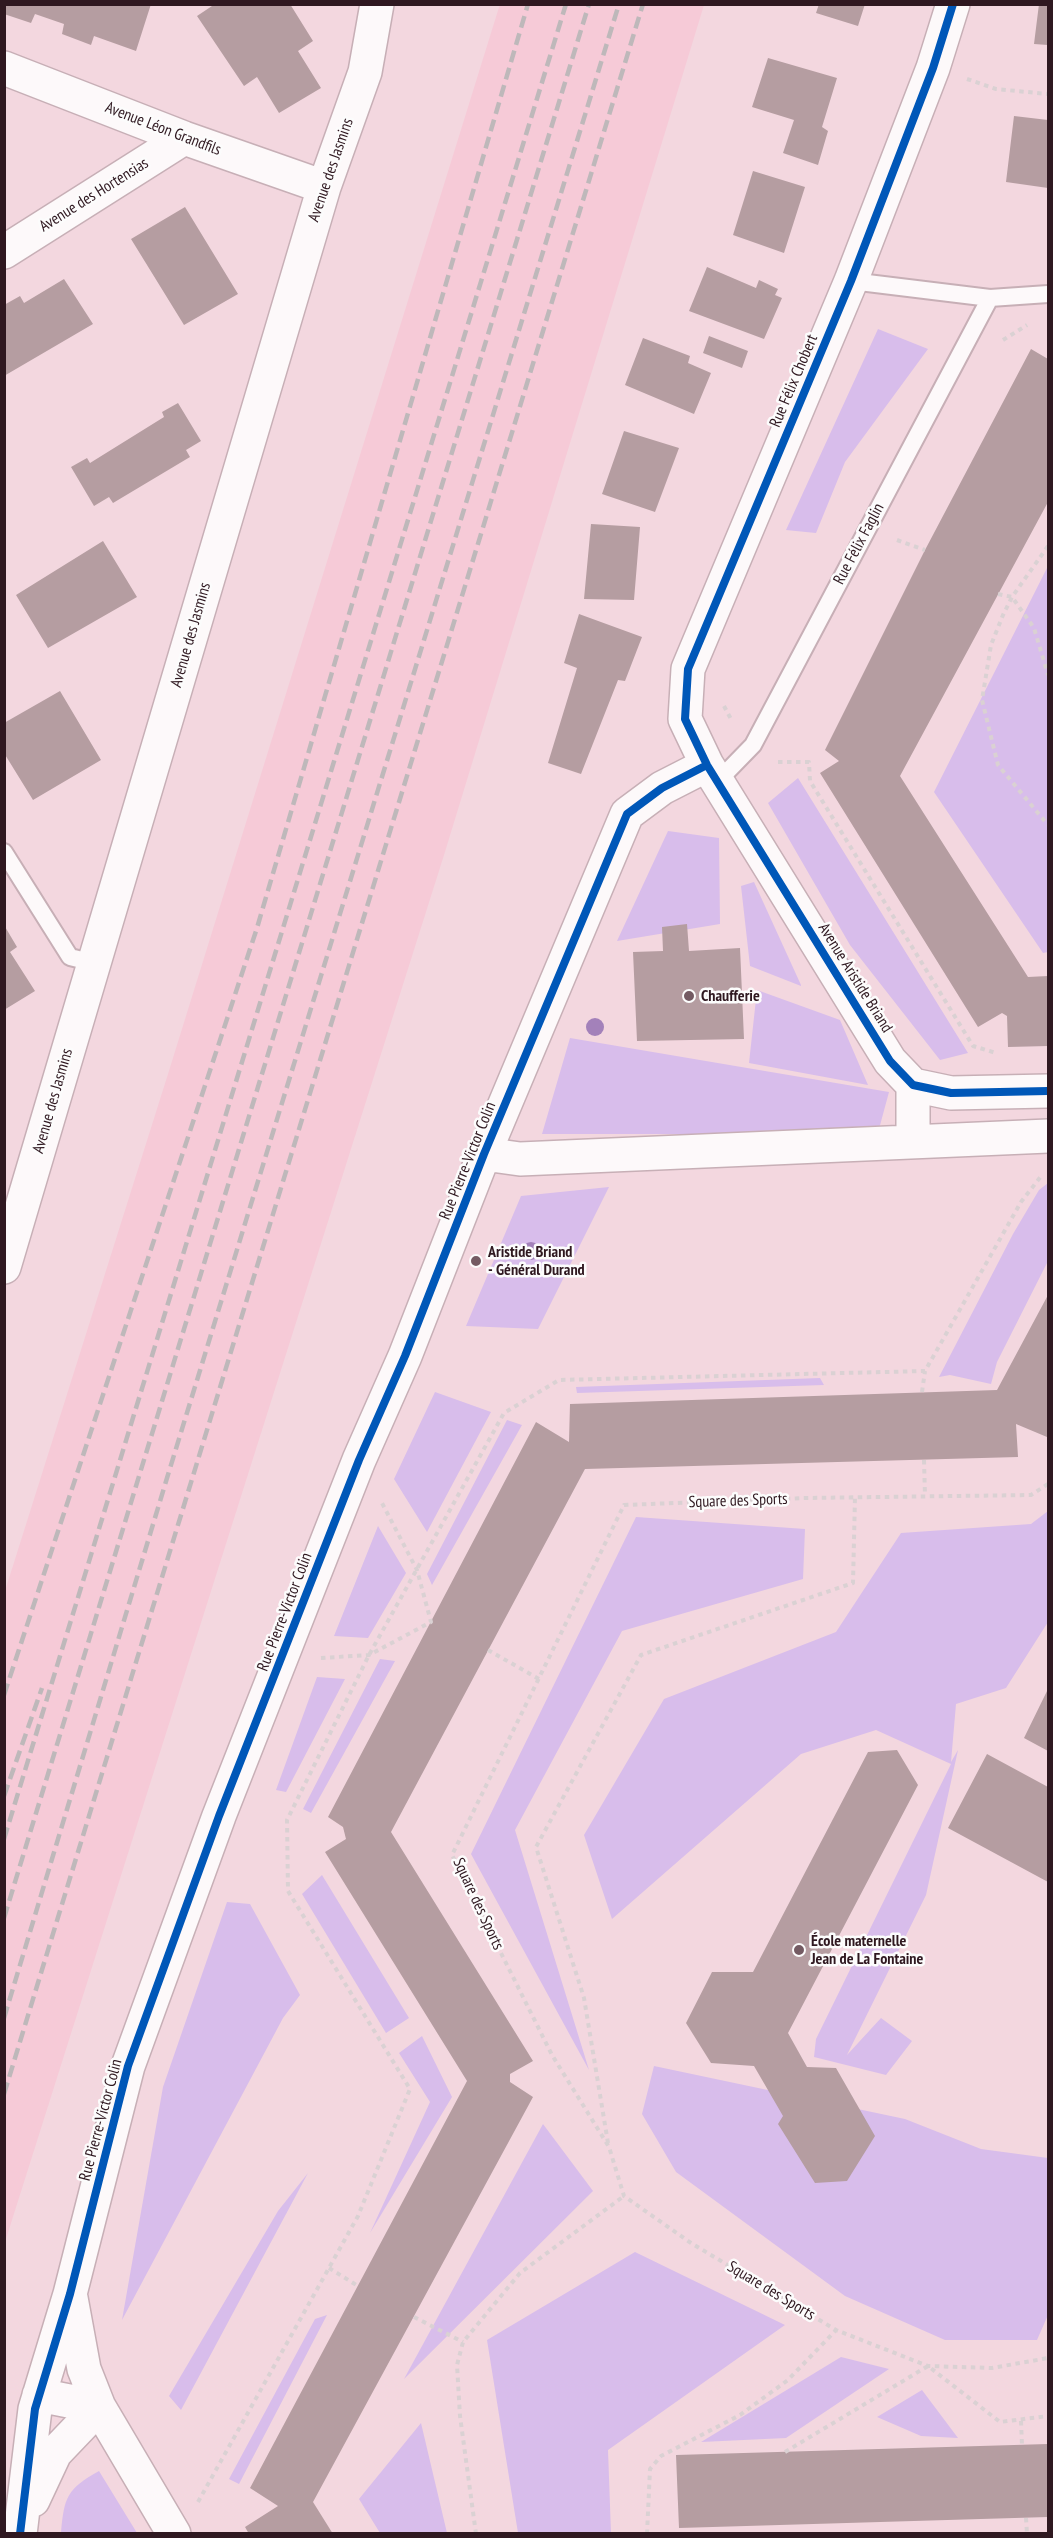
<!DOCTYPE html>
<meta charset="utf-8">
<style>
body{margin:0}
#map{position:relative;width:1053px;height:2538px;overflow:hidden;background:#f3d7df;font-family:"PT Sans Narrow",sans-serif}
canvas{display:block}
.frame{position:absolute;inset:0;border:6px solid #2f1820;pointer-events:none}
</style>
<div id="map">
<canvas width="1053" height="2538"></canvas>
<div class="frame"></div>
</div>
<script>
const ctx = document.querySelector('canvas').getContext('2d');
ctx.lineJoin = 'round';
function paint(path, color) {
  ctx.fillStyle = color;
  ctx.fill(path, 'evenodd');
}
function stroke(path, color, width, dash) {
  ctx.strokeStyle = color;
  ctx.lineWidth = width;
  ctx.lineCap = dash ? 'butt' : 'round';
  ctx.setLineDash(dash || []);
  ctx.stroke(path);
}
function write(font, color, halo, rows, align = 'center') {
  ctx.font = font + ' "PT Sans Narrow",sans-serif';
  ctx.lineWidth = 5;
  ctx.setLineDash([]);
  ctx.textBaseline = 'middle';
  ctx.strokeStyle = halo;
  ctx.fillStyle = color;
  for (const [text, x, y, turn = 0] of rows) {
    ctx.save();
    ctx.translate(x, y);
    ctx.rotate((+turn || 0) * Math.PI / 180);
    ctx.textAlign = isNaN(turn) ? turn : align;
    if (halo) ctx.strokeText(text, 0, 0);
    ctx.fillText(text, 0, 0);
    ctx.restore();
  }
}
const built = new Path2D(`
 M500,4L704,5L444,855L5,2242V1591L168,1074Z`);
const green = new Path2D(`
 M878,329L928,349L845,462L816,533L786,530Z
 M1048,566V952L1043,953L934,792Z
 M798,778L968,1053L940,1060L850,945L768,803Z
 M668,831L719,838L720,924L617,941Z
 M754,882L801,985V986L750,966L741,886Z
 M757,990L840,1020L868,1085L749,1063Z
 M570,1038L889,1092L879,1129L723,1134H542Z
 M1048,1183V1261L997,1362L991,1384L950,1375L939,1377L1013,1234L1039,1190Z
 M609,1187L538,1329L466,1326L521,1196Z
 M820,1378L824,1385L577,1393L576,1387Z
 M435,1392L491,1412L427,1532L394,1479Z
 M507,1420L522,1425L432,1585L427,1574Z
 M1048,1511V1622L1006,1688L956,1704L951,1762L958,1750L926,1895L847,2055L881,2018L912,2041L886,2075L814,2057L816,2039L951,1764L876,1730L801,1754L612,1919L584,1835L664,1699L836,1632L901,1533L1031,1524Z
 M636,1517L805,1529L803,1579L622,1631L515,1830L589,2070L471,1854Z
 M378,1526L406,1573L368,1638L334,1636Z
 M380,1659L395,1661L311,1813L303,1809Z
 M317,1677L345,1679L286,1792L276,1790Z
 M322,1875L409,2018L386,2033L302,1894Z
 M227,1902L250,1904L300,1995L283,2018L122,2320L163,2087Z
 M422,2036L452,2097L370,2233L430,2102L399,2053Z
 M654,2066L905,2119L981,2149L1048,2158V2315L1037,2340H945L845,2296L676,2172L642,2114Z
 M543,2124L593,2191L404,2379Z
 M308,2173L181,2410L169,2396L278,2211Z
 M635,2252L785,2325L608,2450L611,2533H518L487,2340Z
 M327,2315L239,2484L229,2479L315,2319Z
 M841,2357L889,2369L786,2438L701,2442Z
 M922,2390L958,2438L921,2436L877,2417Z
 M421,2423L447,2533H380L359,2499Z
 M99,2471L137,2533H61C64,2497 67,2489 99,2471Z`);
const building = new Path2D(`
 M4,4H151L136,51L94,36L91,45L62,34L64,24L35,14L31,23L4,14Z
 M215,4H290L313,41L298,51L321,88L279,113L257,77L244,86L197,16Z
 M819,4H865L858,26L816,13Z
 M1039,4H1048V45L1034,44Z
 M768,58L837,78L822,127L828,131L818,165L783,153L794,120L752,107Z
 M1014,116L1048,120V188L1006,182Z
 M753,171L805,187L784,253L733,235Z
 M185,207L238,294L184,325L131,239Z
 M707,267L756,288L759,280L778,289L775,295L782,298L764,339L689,311Z
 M64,279L93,324L4,376V305L20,296L24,303Z
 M709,336L748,351L742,368L703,353Z
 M643,338L690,356L688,363L711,373L694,414L625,385Z
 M1031,349L1048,359V502L900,776L1028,977L1048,976V1046L1008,1047L1007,1016L1002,1013L978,1027L820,773L839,761L825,750L925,550Z
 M178,403L201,441L186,450L190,457L113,503L109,497L94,506L71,467L87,458L90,463L164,417L162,412Z
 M624,431L679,448L655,512L602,494Z
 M591,524L640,527L634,600L584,599Z
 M103,541L137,597L48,648L16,595Z
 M579,614L642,637L625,681L618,680L581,774L548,763L577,668L564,663Z
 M60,691L101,760L33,800L4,753V723Z
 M687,924L689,951L740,948L744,1039L637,1041L633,952L663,951L662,927Z
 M4,925L17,947L10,952L35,991L4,1010Z
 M1048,1295V1435L1047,1437L1016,1424L1018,1457L585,1469L391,1832L533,2061L510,2074V2082L533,2097L313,2502L333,2534H249L245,2527L278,2506L250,2488L467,2081L325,1852L346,1839L343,1827L328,1817L536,1422L569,1442L570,1404L997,1390Z
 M1048,1689V1751L1024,1738Z
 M897,1750L918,1785L788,2033L807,2067L836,2068L875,2136L847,2181L815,2183L778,2124L783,2116L754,2066L711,2063L686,2023L712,1972H753L868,1752Z
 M987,1754L1048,1787V1882L948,1828Z
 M1048,2444V2517L679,2528L676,2455Z`);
const path = new Path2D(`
 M967,79L996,89L1048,94
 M1003,340L1027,325
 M897,540L925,550
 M1048,546L1012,597L1003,615L991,645L982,700L998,765L1048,825
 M998,594L1012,597L1034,628L1048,675
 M724,706L732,721
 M778,762H809L810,781L973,1046L996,1053
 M922,1392L925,1371
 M924,1460L925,1496
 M1048,1484L1031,1495L805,1498L624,1505L452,1855L552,2055L609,2147L624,2196L691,2243L836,2330L928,2366L992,2368L1048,2358
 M488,1650L539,1679
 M321,1658L369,1655L431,1622L417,1570L382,1503
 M608,2143L584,1998L536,1847L641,1655L853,1583L855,1497
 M329,2268L358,2286
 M414,2317L463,2342
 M1021,2421L1022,2445
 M785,2452L928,2366L1000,2422L1048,2416
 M198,2502L358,2216L410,2089L288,1891L287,1820L369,1655L504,1413L559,1380L925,1371L1021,1202L1042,1175
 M1026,2518L1027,2534
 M476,2534L460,2416L457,2365L463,2342L520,2273L624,2196
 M647,2534L650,2469L661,2456L740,2415L788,2380L836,2330`);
const service = new Path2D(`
 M851,281L990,298L1048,294
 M717,782L753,745L990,298
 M4,852L70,957L94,963`);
const minor = new Path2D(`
 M953,4L933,68L851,281L688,669L685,719L707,765L890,1061L913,1085L951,1093L1048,1091
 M4,68L184,138L324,187
 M4,252L184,138
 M913,1142V1085
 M484,1154L520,1159L1048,1136
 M4,1267L324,187L365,72L377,4
 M71,2298L84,2369L99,2407L174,2534
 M39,2395L99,2407
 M33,2500L55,2453L99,2407
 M20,2534L35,2409L70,2294L128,2066L219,1816L359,1460L405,1356L484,1154L627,814L662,788L707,765`);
const rail = new Path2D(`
 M4,1695L257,928L528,4
 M4,1796L42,1688
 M4,1839L566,4
 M4,1918L589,4
 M4,2018L167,1478L619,4
 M4,2094L643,4`);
const cycleway = new Path2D(`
 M953,4L933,68L851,281L688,669L685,719L707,765L890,1061L913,1085L951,1093L1048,1091
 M20,2534L35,2409L70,2294L128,2066L219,1816L359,1460L405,1356L484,1154L627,814L662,788L707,765`);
const trees = [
 [595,1027],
 [531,1251]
];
const markers = [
 [689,996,6,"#745b63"],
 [476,1261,6,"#745b63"],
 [799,1950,6,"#745b63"]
];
const streetNames = [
 ["Avenue Léon Grandfils",163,129,21],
 ["Avenue des Jasmins",331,170,-71],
 ["Avenue des Hortensias",94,195,-32],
 ["Rue Félix Chobert",794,381,-67],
 ["Rue Félix Faglin",859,544,-62],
 ["Avenue des Jasmins",191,635,-74],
 ["Avenue Aristide Briand",855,978,58],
 ["Avenue des Jasmins",53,1101,-74],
 ["Rue Pierre-Victor Colin",468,1161,-68],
 ["Square des Sports",738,1501,-2],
 ["Rue Pierre-Victor Colin",285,1612,-69],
 ["Square des Sports",478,1904,65],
 ["Rue Pierre-Victor Colin",101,2120,-75],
 ["Square des Sports",771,2291,31]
];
const poiNames = [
 ["Chaufferie",701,996],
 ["Aristide Briand",488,1252],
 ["- Général Durand",488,1270],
 ["École maternelle",811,1941],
 ["Jean de La Fontaine",811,1959]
];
paint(built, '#f6cad7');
paint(green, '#d8bdeb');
paint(building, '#b59da1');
stroke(service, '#c7afb6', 20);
stroke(minor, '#c7afb6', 36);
stroke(path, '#dad1d3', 4, [4.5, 4.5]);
stroke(service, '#fdf9fa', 16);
stroke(minor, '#fdf9fa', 33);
stroke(rail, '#beb8ba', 4.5, [12, 6]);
stroke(cycleway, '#0057b8', 8);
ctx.fillStyle = '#a381ba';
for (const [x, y] of trees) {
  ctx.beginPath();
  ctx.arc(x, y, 9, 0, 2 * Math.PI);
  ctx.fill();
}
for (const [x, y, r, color] of markers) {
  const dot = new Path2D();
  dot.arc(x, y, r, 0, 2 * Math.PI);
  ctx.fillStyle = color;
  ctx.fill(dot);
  stroke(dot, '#fcfcfc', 2);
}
write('16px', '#2f1820', '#fcfcfc', streetNames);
write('bold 16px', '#2f1820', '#fcfcfc', poiNames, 'left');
</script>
